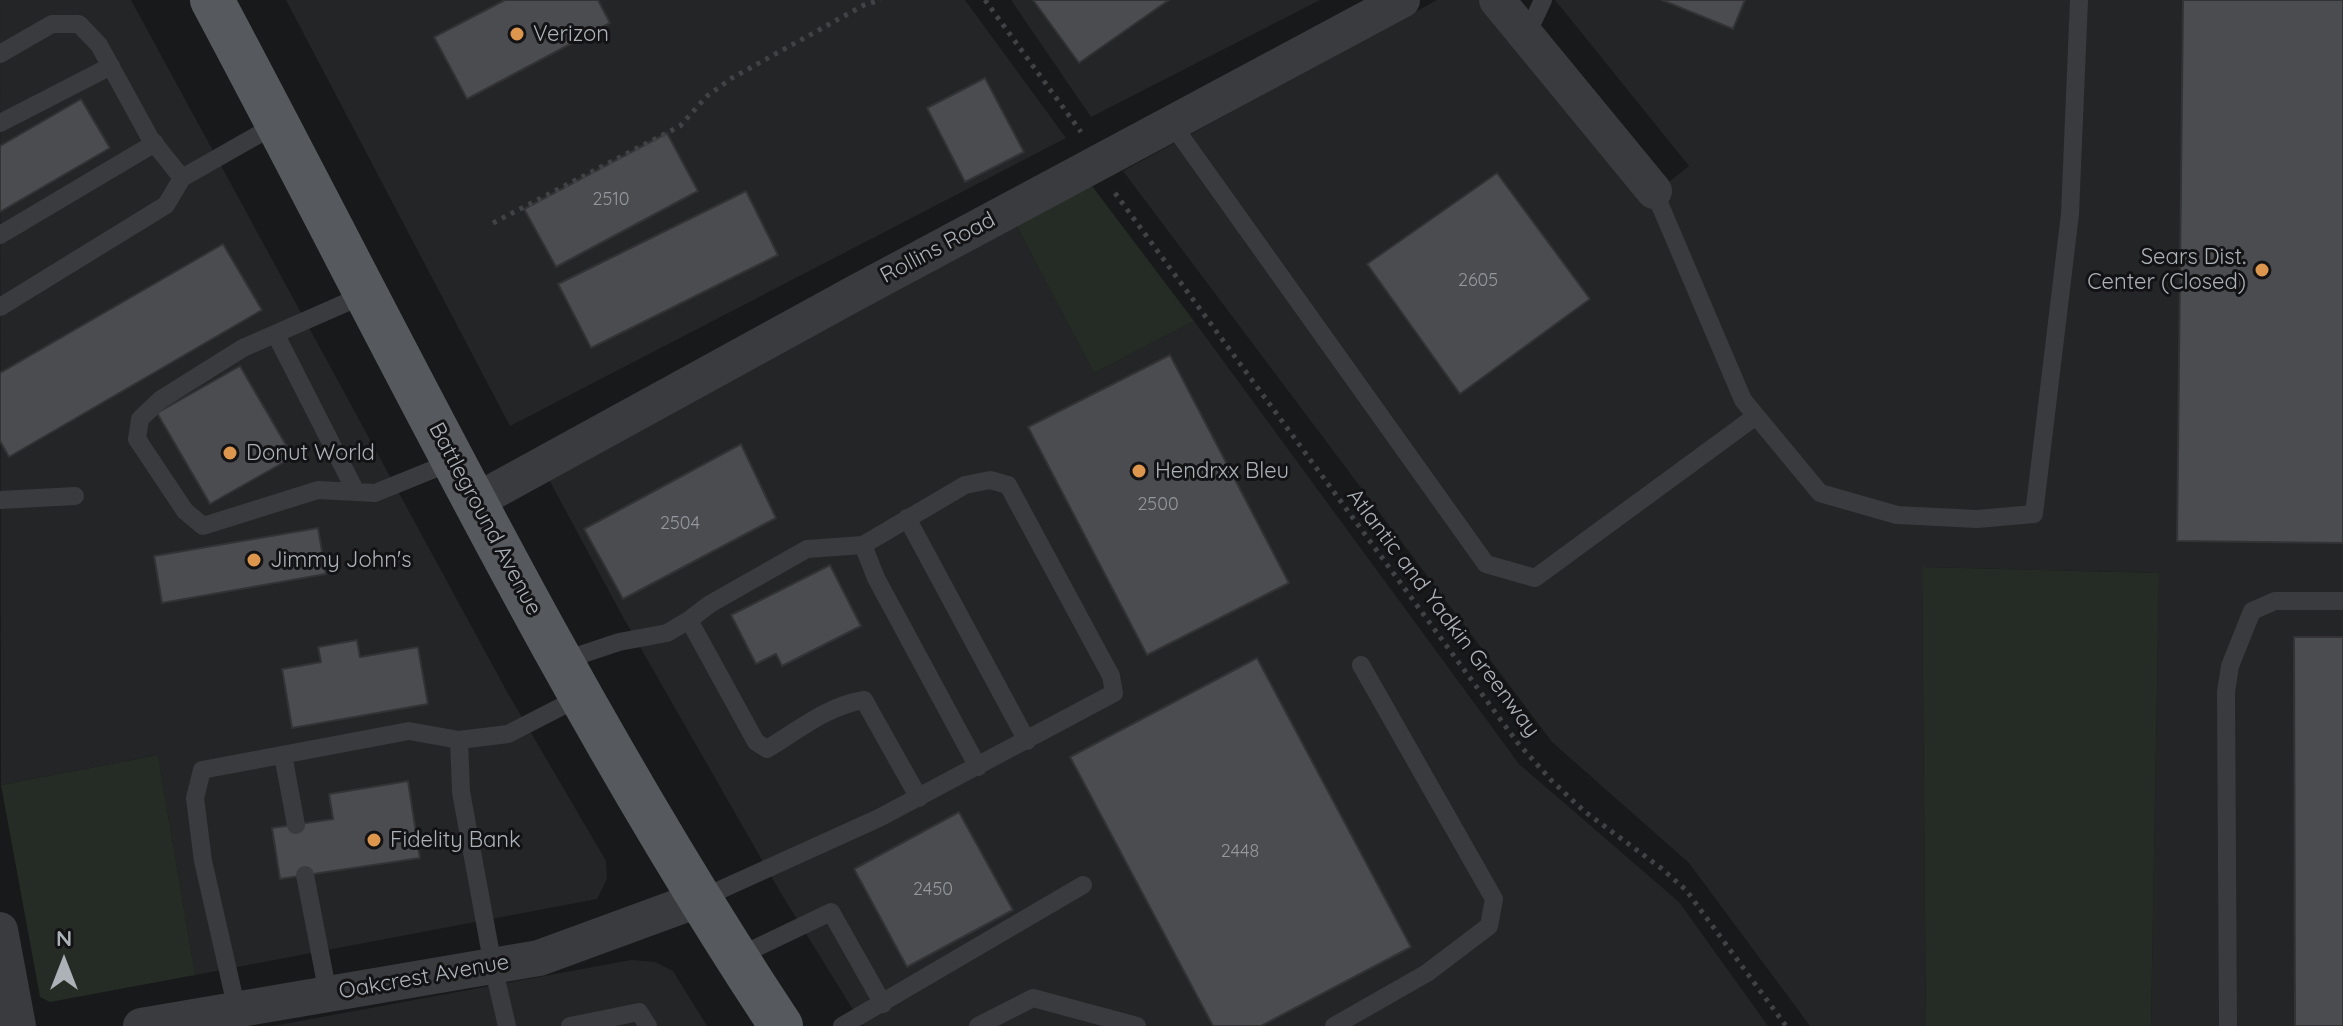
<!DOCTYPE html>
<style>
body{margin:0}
#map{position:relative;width:2343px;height:1026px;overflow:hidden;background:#18191a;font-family:Quicksand,sans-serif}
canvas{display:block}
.north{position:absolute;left:24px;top:922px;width:80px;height:80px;-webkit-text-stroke:6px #131315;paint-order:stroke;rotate:0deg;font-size:22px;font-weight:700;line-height:32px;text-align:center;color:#acb2b8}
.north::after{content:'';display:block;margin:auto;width:28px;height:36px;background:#acb2b8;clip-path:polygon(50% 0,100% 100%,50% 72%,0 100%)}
</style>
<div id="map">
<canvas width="2343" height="1026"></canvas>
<div class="north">N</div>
</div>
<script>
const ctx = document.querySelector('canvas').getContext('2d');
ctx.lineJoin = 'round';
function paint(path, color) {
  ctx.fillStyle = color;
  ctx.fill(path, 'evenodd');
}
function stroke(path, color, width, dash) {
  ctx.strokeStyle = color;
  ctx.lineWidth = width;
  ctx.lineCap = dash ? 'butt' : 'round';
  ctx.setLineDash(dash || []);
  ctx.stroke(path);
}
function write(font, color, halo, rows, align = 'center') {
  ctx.font = font + ' Quicksand,sans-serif';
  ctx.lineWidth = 6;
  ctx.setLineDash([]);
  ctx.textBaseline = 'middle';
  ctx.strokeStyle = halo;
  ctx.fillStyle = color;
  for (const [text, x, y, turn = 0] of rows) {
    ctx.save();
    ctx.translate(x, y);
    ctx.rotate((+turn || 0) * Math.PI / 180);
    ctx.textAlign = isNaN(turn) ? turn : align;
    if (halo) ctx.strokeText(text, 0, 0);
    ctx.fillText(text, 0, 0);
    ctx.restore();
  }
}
const built = new Path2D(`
 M0,0H131L506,690L606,861L607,879L597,899L195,975L158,755L1,785Z
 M286,0H965L1066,138L510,426Z
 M1011,0H1320L1091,117Z
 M1437,0H1481L1646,200L1689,166L1555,0H2343V1026H2151L2159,573L1922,567L1926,1026H1810L1689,863L1552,742L1123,171Z
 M1016,225L1094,373L1194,321L1519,764L1679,902L1768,1026H863L782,895L624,619L547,476Z
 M631,960L655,962L673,971L707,1026H273Z`);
const green = new Path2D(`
 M1092,186L1194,321L1094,373L1016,225Z
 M1922,567L2159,573L2151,1026H1926Z
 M158,755L195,975L50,1002L40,997L1,785Z`);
const building = new Path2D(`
 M505,0H598L610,23L467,99L434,37Z
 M1033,0H1169L1079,63Z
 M1662,0H1745L1733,29Z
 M2183,0H2343V543L2177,541Z
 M985,78L1024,152L965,182L927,108Z
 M81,99L110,148L0,212V146Z
 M667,133L698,191L556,267L524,209Z
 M1497,173L1590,299L1460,394L1367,264Z
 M746,191L778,255L591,348L558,284Z
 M223,244L262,310L9,457L0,441V373Z
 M1170,355L1289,583L1147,655L1028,427Z
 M240,366L293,457L210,504L157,413Z
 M741,444L776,518L623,599L584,529Z
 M318,528L326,574L162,603L154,556Z
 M830,565L861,626L782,666L776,654L756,664L731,615Z
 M2294,637H2343V1026H2295Z
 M357,640L360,657L418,647L428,704L292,728L282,669L321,662L318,647Z
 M1257,658L1411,947L1261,1026H1213L1070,757Z
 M408,781L420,858L280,879L272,828L333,819L329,794Z
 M959,812L1013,910L907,967L854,869Z`);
const path = new Path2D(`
 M985,0L1081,132
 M1115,193L1517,742L1552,781L1584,811L1661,868L1686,890L1786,1026
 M493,223L680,126L707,96L732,78L864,5L881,0`);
const lane = new Path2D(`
 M1526,36L1543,0
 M0,54L52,24H79L99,45L150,138L182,178
 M0,123L111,66
 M1172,124L1486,564L1535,578L1756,416
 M1654,191L1743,400L1820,493L1897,515L1977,519L2034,514L2070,214L2079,0
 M0,235L155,143
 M366,294L243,348L160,400L140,419L137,439L185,511L203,526L318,490L375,493L454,461
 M0,307L166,205L182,178L277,124
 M276,335L356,492
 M0,500L75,496
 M907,518L1027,741
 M863,545L876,578L978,767
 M689,620L710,604L807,549L863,545L965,485L990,480L1008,485L1111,676L1114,693L879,818L700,899
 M562,661L619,642L667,633L689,620L756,742L767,749C797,731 829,705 864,700L919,798
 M283,755L296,825
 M305,875L328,994
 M737,957L831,912L883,1004
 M237,1010L203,861L195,798L202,770L409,731L459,740
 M507,1026L493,966L461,792L459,740L508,734L582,696
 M570,1026L639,1012L648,1026
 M842,1026L1083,885
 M978,1026L1033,998L1137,1026
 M1334,1026L1427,973L1489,926L1494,899L1361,665
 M2228,1026L2226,692L2230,666L2252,611L2275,601H2343`);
const street = new Path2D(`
 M1497,0L1654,191
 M476,501L857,292L1402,0
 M0,930L18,1026
 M141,1026L539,958L700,899`);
const primary = new Path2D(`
 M212,0C396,345 565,700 781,1026`);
const markers = [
 [517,34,8,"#dc964e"],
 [2262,270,8,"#dc964e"],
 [230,453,8,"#dc964e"],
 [1139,471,8,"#dc964e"],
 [254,560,8,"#dc964e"],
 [374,840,8,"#dc964e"]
];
const numberNames = [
 ["2510",611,200],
 ["2605",1478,281],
 ["2500",1158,505],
 ["2504",680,524],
 ["2448",1240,852],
 ["2450",933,890]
];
const poiNames = [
 ["Verizon",533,34],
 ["Sears Dist.",2246,257,"right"],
 ["Center (Closed)",2246,282,"right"],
 ["Donut World",246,453],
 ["Hendrxx Bleu",1155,471],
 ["Jimmy John's",270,560],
 ["Fidelity Bank",390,840]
];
const streetNames = [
 ["Rollins Road",938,248,-28],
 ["Battleground Avenue",485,519,62],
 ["Atlantic and Yadkin Greenway",1443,613,53],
 ["Oakcrest Avenue",424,977,-10]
];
paint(built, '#242527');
paint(green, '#252c25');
paint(building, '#4a4c4f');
stroke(building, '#333336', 2);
stroke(path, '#404245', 5, [4, 6]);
stroke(lane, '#3a3b3e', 18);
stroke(street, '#3a3b3e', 36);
stroke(primary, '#56595d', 44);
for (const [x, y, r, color] of markers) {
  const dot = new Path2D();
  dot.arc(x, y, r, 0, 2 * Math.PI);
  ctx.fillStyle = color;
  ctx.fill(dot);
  stroke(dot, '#131315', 3);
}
write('18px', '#94989e', null, numberNames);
write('22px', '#acb2b8', '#131315', poiNames, 'left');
write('22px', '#acb2b8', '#131315', streetNames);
</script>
